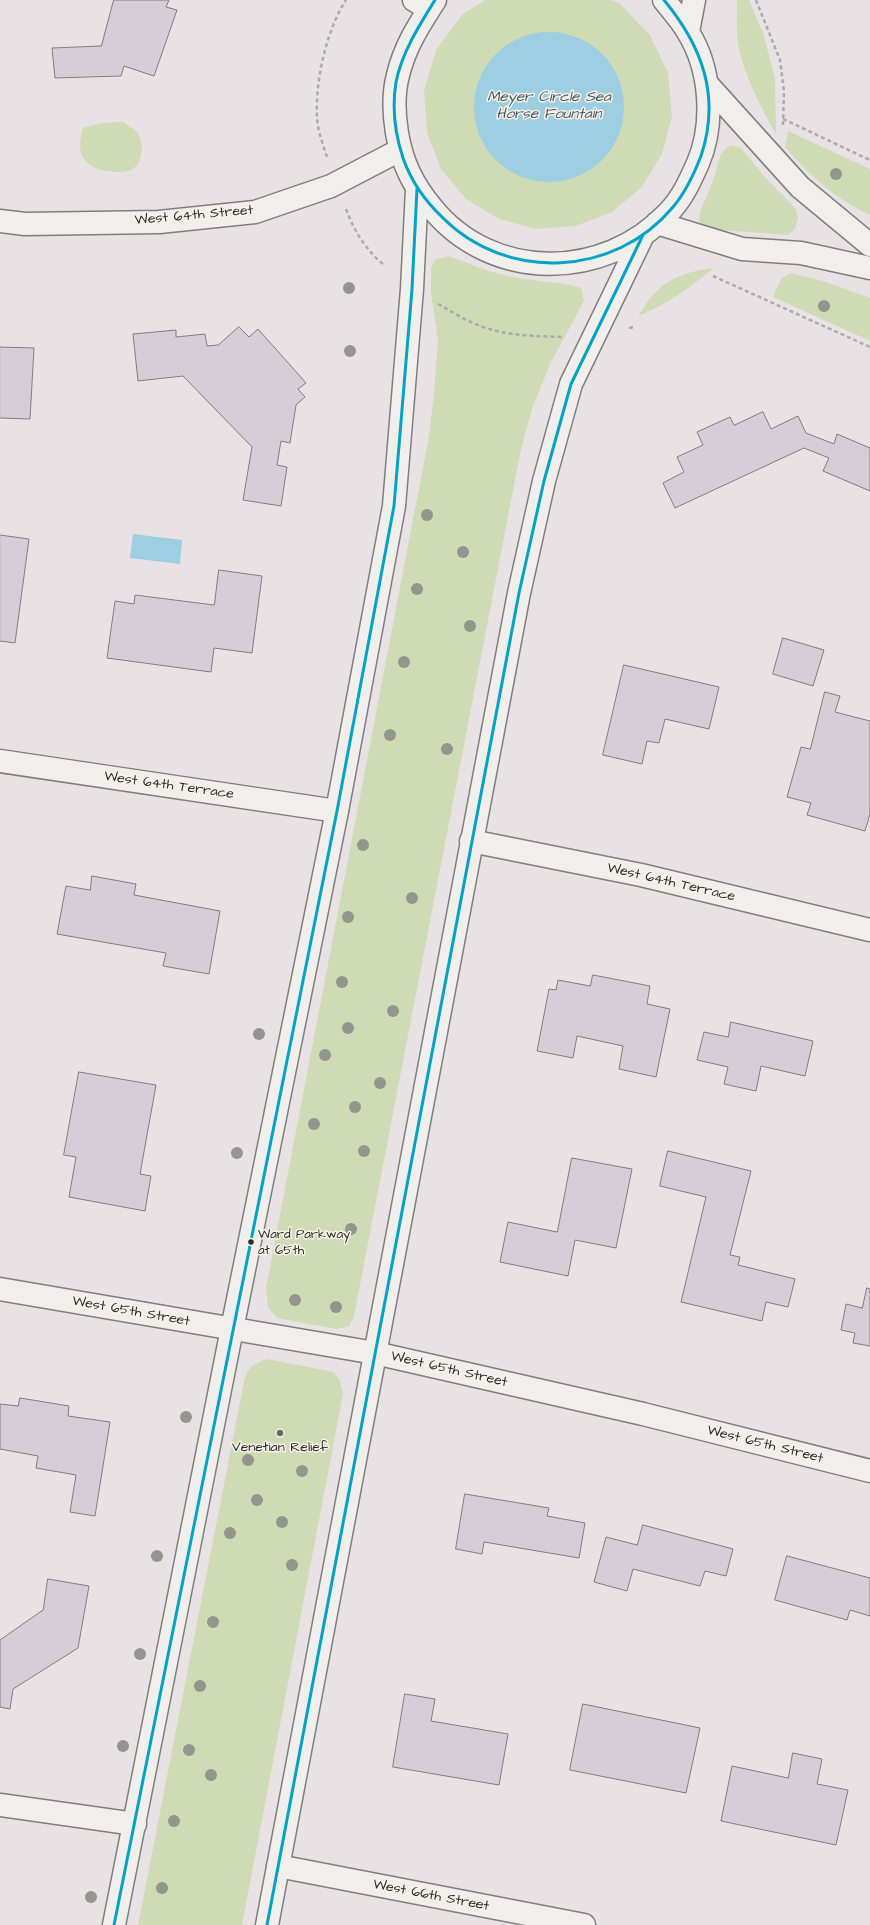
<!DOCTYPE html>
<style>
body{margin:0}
canvas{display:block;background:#e8e2e5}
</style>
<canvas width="870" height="1925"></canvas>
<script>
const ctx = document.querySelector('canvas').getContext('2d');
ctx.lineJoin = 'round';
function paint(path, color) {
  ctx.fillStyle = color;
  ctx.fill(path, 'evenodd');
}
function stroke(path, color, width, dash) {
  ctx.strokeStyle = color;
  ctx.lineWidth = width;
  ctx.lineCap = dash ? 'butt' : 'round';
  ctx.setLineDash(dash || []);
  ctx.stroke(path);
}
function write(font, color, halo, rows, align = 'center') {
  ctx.font = font + ' "Architects Daughter",sans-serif';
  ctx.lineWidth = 3;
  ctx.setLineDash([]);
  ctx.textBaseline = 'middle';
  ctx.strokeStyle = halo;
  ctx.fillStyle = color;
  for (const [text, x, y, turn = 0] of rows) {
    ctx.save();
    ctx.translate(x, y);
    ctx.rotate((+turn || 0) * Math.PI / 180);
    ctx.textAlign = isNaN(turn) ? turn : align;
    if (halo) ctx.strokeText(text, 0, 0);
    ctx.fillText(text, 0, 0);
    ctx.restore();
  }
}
const green = new Path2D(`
 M485,0H611L620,4L650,35L668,73L672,116L662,154L642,187L612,212L576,226L537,229L499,219L466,199L441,169L427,133L424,91L436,50L462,15Z
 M737,0H749L763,33L775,78L776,134C762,110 742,71 738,43C736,29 737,14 737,0Z
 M123,122C127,125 133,128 136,131C145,140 144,164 131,170C124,173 114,172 106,171C81,166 76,151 83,128L102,123Z
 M788,131L870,169V215C831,196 814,179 785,147Z
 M730,145L741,148L763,175L796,209L798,218L795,229L788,235L709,229L699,221L700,212L711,186L721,154Z
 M449,256C467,263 486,271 504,275C530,282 556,280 581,288L584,301L551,362L532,409L521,449L354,1316L349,1326L337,1329L277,1318L268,1307L266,1288L429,436L434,393L438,339L431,294V267L436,259Z
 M714,268C690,287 667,305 638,316C644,308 648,299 655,293C669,277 694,270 714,268Z
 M790,273L823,281L870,298V341L773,297L781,279Z
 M267,1359L333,1372L340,1380L343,1394L242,1925H138L243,1387C247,1369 250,1365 267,1359Z`);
const water = new Path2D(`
 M474 107a75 75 0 1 1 150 0a75 75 0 1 1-150 0Z
 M133,534L182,540L180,564L130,558Z`);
const building = new Path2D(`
 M114,0H169L166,7L177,10L154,76L124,66L121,76L55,78L52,48L101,46Z
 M239,327L249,337L258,329L306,383L298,389L305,397L296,405L290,443L281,441L277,465L287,467L281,506L243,500L252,447L183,376L138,381L133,334L176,330V337L205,334L207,346L218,345Z
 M0,347L34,348L30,419L0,418Z
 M763,412L771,429L798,416L806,433L834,444L837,434L870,448V491L823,471L829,458L804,448L675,508L663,483L684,472L677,457L703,445L697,432L730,417L734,425Z
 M0,535L29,539L15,643L0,641Z
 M219,570L262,576L252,653L214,648L211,672L107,658L115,601L134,604L135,595L214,605Z
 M783,638L824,650L813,686L773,674Z
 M624,665L719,687L709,729L665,719L659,743L647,741L642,764L603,755Z
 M825,692L840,696L835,712L870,721V814L865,831L807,815L811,803L787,797L801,747L810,749Z
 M92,876L136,884L134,895L220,911L209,974L163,966L166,953L57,934L66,886L90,890Z
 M593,975L650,986L647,1004L670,1009L656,1077L619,1069L623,1046L577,1036L573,1058L537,1051L549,989L556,990L558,980L590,986Z
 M731,1022L813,1041L805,1076L761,1066L756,1091L724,1084L728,1067L697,1060L704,1032L728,1037Z
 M79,1072L156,1085L140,1174L151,1176L145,1211L69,1197L76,1157L64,1155Z
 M668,1151L751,1171L730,1255L740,1257L738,1265L795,1279L788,1307L766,1302L762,1321L681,1302L706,1197L660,1186Z
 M572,1158L632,1169L616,1248L575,1240L568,1276L500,1262L508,1222L557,1232Z
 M867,1288L870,1289V1346L853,1343L855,1333L841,1330L846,1304L862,1308Z
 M20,1398L69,1406L68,1416L110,1422L95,1516L70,1512L76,1475L36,1468L38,1456L0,1449V1404L18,1406Z
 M465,1494L549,1508L547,1516L585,1523L579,1558L484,1542L482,1554L456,1549Z
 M643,1525L733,1549L726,1576L705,1571L700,1586L633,1569L627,1591L594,1582L606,1537L637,1545Z
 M787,1556L870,1578V1616L850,1610L847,1620L775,1600Z
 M48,1579L89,1586L78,1648L13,1689L10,1709L0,1707V1640L43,1610Z
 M405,1694L435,1699L431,1721L508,1734L499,1785L393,1767Z
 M583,1704L700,1728L686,1793L570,1770Z
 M793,1753L822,1759L817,1784L848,1790L836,1845L721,1821L732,1766L788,1778Z`);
const path = new Path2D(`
 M756,0L780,60L784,91L783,125
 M783,119L870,160
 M327,157C323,145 318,132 317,118C315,82 326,31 346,0
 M346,209C354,231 366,250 384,265
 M713,276L870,347
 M438,304C449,310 460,317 471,322C500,336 532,336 563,337
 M629,328L635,327`);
const minor = new Path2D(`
 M414,0L429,9
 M0,221L25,224L159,222L255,212L331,186L400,150
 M0,761L337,811
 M471,841L641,875L870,930
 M0,1289L375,1353L643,1414L870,1471
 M0,1805L135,1824
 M278,1866L584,1925`);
const major = new Path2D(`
 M435,0C419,25 405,46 398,75C393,94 394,115 397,133C402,163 413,185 432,208C492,282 604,281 668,213C682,199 690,181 698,163C715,123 711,69 688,32C682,21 672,10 664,0
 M688,32L694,0
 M707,84L800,187L870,245
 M657,223L742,249L801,253L870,268
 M114,1925L232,1329L337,811L394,506L412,289L417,189
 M267,1925L519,593L544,481L571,384L643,235`);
const bus1 = new Path2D(`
 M435,0C419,26 402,52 396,82C392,107 395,134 403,158C411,181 425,201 443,218C507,282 615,277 673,207C686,192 694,174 701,156C721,96 702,46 664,0
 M114,1925L337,811L394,506L412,289L417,189
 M267,1925L519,593L544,481L571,384L643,235`);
const trees = [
 [836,174],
 [349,288],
 [824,306],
 [350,351],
 [427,515],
 [463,552],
 [417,589],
 [470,626],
 [404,662],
 [390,735],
 [447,749],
 [363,845],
 [412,898],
 [348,917],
 [342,982],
 [393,1011],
 [348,1028],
 [259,1034],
 [325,1055],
 [380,1083],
 [355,1107],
 [314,1124],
 [364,1151],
 [237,1153],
 [351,1229],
 [295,1300],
 [336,1307],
 [186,1417],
 [248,1460],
 [302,1471],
 [257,1500],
 [282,1522],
 [230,1533],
 [157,1556],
 [292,1565],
 [213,1622],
 [140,1654],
 [200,1686],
 [123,1746],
 [189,1750],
 [211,1775],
 [174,1821],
 [162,1888],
 [91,1897]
];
const markers = [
 [251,1242,3.5,"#2b2b2b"],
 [280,1433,4,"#6d6b6c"]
];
const busNames = [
 ["Ward Parkway",258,1235],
 ["at 65th",258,1251]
];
const streetNames = [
 ["West 64th Street",194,216,-5],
 ["West 64th Terrace",169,786,8],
 ["West 64th Terrace",671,883,13],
 ["West 65th Street",131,1312,10],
 ["West 65th Street",449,1370,13],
 ["West 65th Street",765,1445,14],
 ["West 66th Street",431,1896,11]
];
const poiNames = [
 ["Venetian Relief",280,1448]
];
const waterNames = [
 ["Meyer Circle Sea",549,98],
 ["Horse Fountain",549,115]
];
paint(green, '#cfdbb5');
paint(water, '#9ecee1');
paint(building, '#d5cdd7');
stroke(building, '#807d7f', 1);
stroke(minor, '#807d7f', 25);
stroke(major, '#807d7f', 25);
stroke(path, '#acabaa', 2.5, [4, 3]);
stroke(minor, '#f0efec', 22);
stroke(major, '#f0efec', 22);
stroke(bus1, '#02a3c6', 3);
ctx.fillStyle = '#94958c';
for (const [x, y] of trees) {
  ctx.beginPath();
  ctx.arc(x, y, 6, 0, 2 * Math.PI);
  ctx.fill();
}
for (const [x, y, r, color] of markers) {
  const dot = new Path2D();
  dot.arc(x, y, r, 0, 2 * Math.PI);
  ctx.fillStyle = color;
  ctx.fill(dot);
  stroke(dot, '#f7f3e8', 1.5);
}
write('13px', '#2b2b2b', '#f7f3e8', busNames, 'left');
write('14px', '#2b2b2b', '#f7f3e8', streetNames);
write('14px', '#2b2b2b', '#f7f3e8', poiNames);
write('italic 15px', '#445961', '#f7f3e8', waterNames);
</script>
